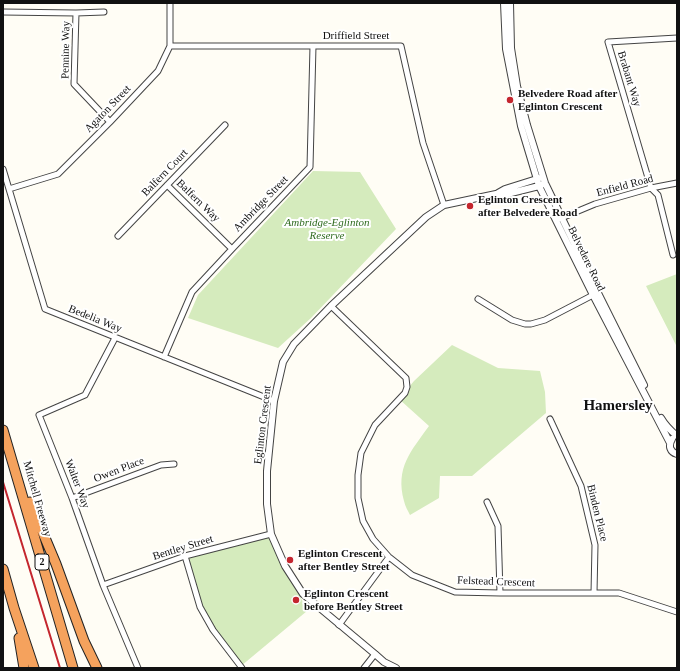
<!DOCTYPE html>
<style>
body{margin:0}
#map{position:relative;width:680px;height:671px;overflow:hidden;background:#fffdf5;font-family:Georgia,serif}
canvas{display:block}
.frame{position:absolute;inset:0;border:4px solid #111;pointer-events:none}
</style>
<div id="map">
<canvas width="680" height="671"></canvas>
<div class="frame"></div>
</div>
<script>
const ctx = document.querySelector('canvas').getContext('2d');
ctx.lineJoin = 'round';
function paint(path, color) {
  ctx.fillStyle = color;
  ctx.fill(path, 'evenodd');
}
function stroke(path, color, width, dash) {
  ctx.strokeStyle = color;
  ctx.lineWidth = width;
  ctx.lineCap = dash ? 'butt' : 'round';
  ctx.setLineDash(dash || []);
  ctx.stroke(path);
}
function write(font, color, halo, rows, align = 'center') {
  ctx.font = font + ' Georgia,serif';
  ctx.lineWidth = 4;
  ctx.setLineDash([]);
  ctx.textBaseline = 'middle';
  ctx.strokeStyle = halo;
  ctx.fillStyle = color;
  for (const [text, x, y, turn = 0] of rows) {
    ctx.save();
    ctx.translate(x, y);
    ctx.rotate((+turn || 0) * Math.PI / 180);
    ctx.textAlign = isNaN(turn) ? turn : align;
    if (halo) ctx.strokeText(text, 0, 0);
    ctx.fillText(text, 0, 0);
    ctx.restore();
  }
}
const green = new Path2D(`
 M313,171L360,172L396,229L311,318L278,348L188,318L198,295Z
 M677,274V347L646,286Z
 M452,345L498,368L540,371L545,392L546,413L472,476H440L439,498L410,515C408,511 405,506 404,501C395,468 411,451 429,426L399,399L414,381Z
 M271,534L307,611L241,666L213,630L199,604L185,556Z`);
const minor = new Path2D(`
 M3,12L76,13L104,12
 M76,13L74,84L110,122
 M170,46H401L423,143L444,205
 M3,169L45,309L274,401
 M167,185L232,249
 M9,189L58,174L110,122L158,71L170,46V3
 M559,219L595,204L651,188L677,183
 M118,236L225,125
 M673,255L658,195L651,188L608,42L677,38
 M478,299L512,320L525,324H531L545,320L595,294
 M331,306L406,378L407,387L405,393L375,425L361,453L358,475V498L363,521L373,539L389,557L412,575L455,592L500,593H619L677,612
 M115,338L85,395L39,415L72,498L103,585L138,668
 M164,357L192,292L232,249L310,167L313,46
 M550,419L581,486L595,545L594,593
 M72,498L161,465L174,464
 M487,502L498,526L500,593
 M185,556L200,607L213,630L242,668
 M103,585L185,556L271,534
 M339,625L389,557
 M364,668L375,654`);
const tertiary = new Path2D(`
 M504,3L506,49L521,126L539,186L593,295L670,443
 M510,3L511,48L517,86L527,125L545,183L598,293L644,385
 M498,193L505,189L540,178
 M661,418C665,425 671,431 677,436
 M672,439C668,446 670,452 677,454
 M396,668L384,662L375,654L303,594L285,566L271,534L267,504V471L274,401L283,362L294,344L331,306L426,217L444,205L496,194H507L539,186L545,183`);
const motorway = new Path2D(`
 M3,430L73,668
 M30,502L56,564L84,641L97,668
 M3,569L14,608L34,668
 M19,638L24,668`);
const rail = new Path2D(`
 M3,482L60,668`);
const markers = [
 [510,100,4,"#c4262e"],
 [470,206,4,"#c4262e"],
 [290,560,4,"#c4262e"],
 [296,600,4,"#c4262e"]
];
const shields = [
 [42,562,14]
];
const shieldNames = [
 ["2",42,562]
];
const streetNames = [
 ["Driffield Street",356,36],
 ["Pennine Way",66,50,-89],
 ["Brabant Way",629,79,73],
 ["Agaton Street",108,109,-46],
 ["Balfern Court",165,173,-46],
 ["Enfield Road",625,186,-15],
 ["Balfern Way",198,201,44],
 ["Ambridge Street",261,204,-46],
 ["Belvedere Road",586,259,64],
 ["Bedelia Way",95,319,22],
 ["Eglinton Crescent",263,425,-83],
 ["Owen Place",119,470,-21],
 ["Walter Way",77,484,69],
 ["Mitchell Freeway",37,499,74],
 ["Binden Place",597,513,76],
 ["Bentley Street",183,548,-17],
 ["Felstead Crescent",496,582,2]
];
const poiNames = [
 ["Belvedere Road after",518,94],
 ["Eglinton Crescent",518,107],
 ["Eglinton Crescent",478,200],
 ["after Belvedere Road",478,213],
 ["Eglinton Crescent",298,554],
 ["after Bentley Street",298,567],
 ["Eglinton Crescent",304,594],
 ["before Bentley Street",304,607]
];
const parkNames = [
 ["Ambridge-Eglinton",327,223],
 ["Reserve",327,236]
];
const districtNames = [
 ["Hamersley",618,406]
];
paint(green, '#d5ebbd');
stroke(minor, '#444', 7);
stroke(tertiary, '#444', 8);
stroke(motorway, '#222', 11);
stroke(minor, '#fff', 5);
stroke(tertiary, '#fff', 6);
stroke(motorway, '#f5a25d', 9);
stroke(rail, '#c4262e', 2);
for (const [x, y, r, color] of markers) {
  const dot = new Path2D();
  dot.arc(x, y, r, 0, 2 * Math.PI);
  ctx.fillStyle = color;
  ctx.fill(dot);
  stroke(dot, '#fff', 1.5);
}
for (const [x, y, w] of shields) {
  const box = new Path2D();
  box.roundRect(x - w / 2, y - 8, w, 16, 3);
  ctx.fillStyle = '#fff';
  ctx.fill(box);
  stroke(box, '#111', 1);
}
write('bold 10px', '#111', null, shieldNames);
write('11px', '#111', '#fff', streetNames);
write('bold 11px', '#111', '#fff', poiNames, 'left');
write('italic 11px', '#2f6b1f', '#fff', parkNames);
write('bold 15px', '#111', '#fff', districtNames);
</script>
